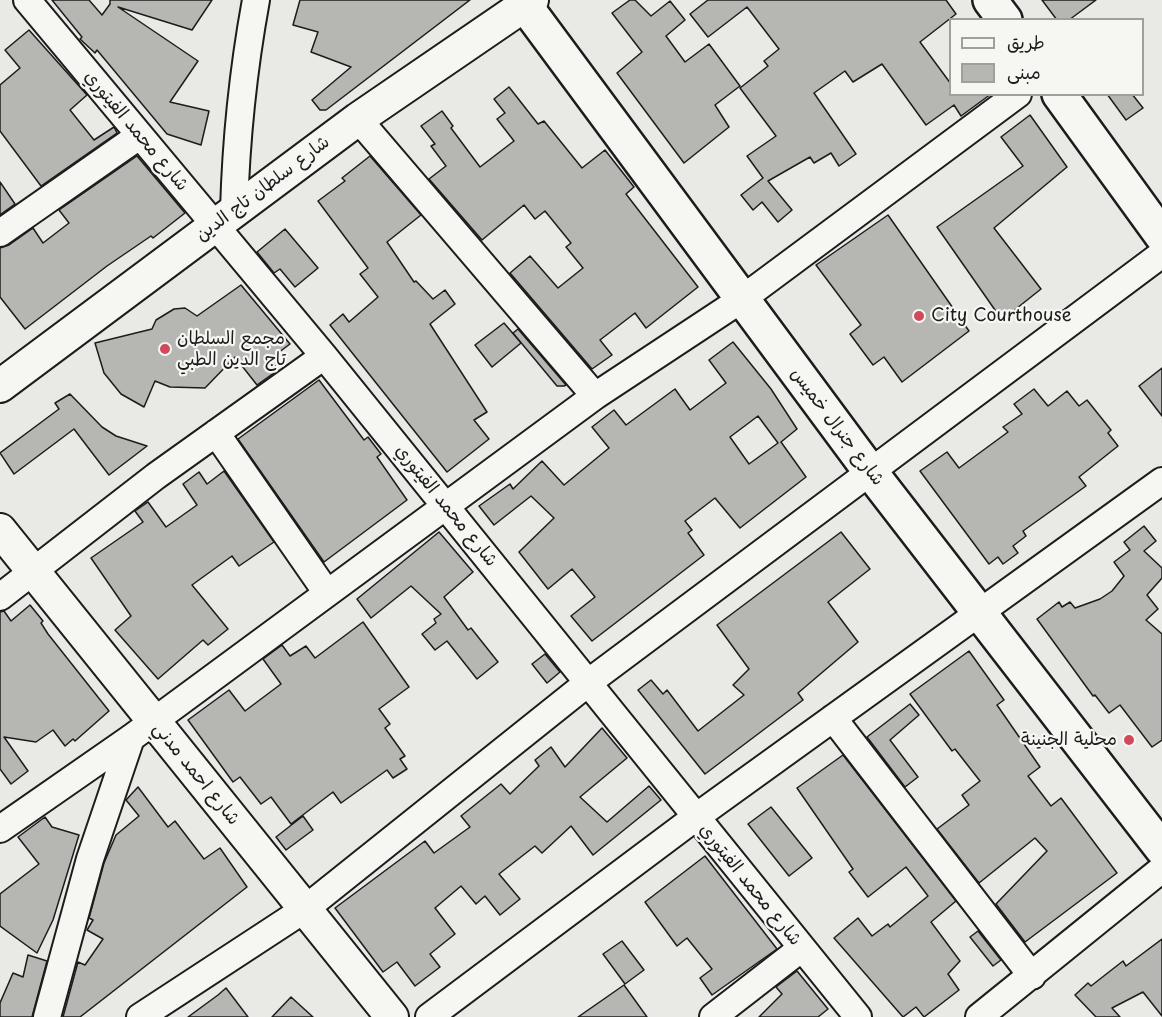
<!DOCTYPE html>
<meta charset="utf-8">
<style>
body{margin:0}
#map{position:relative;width:1162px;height:1017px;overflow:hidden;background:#e9e9e5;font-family:"Playpen Sans","Playpen Sans Arabic",sans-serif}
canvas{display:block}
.legend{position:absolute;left:949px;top:18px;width:195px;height:78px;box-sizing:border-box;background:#f6f6f2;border:2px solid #9f9f9c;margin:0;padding:8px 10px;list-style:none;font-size:18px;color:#1c1c1c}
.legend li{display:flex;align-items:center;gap:12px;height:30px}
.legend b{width:30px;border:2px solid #9f9f9c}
</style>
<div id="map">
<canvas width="1162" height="1017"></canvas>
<ul class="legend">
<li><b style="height:8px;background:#f6f6f2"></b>طريق</li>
<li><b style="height:16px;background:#b6b6b3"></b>مبنى</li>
</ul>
</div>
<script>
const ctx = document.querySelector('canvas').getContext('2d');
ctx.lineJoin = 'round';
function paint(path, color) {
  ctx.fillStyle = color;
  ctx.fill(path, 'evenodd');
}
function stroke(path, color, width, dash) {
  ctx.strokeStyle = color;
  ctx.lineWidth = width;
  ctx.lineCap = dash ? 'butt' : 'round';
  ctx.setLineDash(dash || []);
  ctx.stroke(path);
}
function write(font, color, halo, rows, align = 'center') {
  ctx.font = font + ' "Playpen Sans","Playpen Sans Arabic",sans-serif';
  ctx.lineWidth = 4.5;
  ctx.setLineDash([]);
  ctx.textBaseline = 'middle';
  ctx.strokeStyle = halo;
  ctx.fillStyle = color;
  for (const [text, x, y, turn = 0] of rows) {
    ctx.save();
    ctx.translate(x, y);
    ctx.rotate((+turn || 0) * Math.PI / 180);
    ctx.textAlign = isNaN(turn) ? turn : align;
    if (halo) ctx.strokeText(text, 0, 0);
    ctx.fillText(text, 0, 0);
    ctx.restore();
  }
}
const building = new Path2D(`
 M52,0H89L102,15L110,4V0H212L192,30L118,7L198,61L170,102L209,111L201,145L167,134L97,50L95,53L80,39L82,37Z
 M300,0H470L326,110H320L312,100L351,67L311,52L318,32L293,25Z
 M630,0H635L651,16L670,1L685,20L666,36L685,62L709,44L740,86L715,105L729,127L684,163L617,73L642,52L612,13Z
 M708,0H946L956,14L920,42L951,84V94H991L961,116L954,105L926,125L882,64L853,82L845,71L814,93L856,154L839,166L831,153L814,163L810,157L768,181L792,210L778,222L762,202L753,210L741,195L763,178L747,156L776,136L740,88L768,66L764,61L779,49L747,7L708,37L690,14Z
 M1042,0H1096L1069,20H1057Z
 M29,30L87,95L70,110L94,140L114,127L117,133L41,186L0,131V85L20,68L5,50Z
 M509,87L538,124L544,121L582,168L605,150L634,187L626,194L698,287L646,328L635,313L600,340L612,355L592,369L510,273L530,256L558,288L583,268L566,247L571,243L545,211L535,219L524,205L482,240L429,179L446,166L431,146L435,144L421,126L442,111L453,126L451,128L480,167L514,141L497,119L505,113L494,99Z
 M1107,94H1132L1143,108L1126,120Z
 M1030,115L1067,167L994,228L1041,289L1002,320L937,227L1023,166L1001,137Z
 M137,156L185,213L153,238L151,236L107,266L25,329L0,297V248L9,245L33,228L43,243L69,223L59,210Z
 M370,156L421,215L387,242L414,282L416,281L433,299L445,290L455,304L430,324L487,412L474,420L489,439L447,472L330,325L343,314L349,322L378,297L360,274L368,268L318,201L345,181L342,178Z
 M0,182L15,204L0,215Z
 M888,215L969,331L902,382L884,357L873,365L850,334L861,325L816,265Z
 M285,229L318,268L295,287L280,269L274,273L257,252Z
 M241,285L290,344L270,359L278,370L257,385L235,357L205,388L170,387L155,381L144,407L121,394L104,373L95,343L152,329L156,320L174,309L185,308L197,316Z
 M504,323L521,343L492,367L475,345Z
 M518,329L566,385L564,386H557L513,333Z
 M733,342L771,389L797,429L781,442L806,477L740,528L715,498L685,521L692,530L688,533L704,555L592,641L571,616L595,597L572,569L548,589L519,552L554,518L531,496L494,525L479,506L510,484L513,489L542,461L564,485L609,448L592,427L614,410L626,425L675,389L690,410L726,383L709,360ZM758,416L778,443L749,464L730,437Z
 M1162,368V416L1139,386Z
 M319,380L364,440L368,437L381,454L377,457L407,500L324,562L238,439Z
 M1034,389L1048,406L1067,391L1079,406L1087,400L1111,430L1108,433L1118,446L1079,477L1086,486L1023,531L1026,536L1013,546L1018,553L1003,564L998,557L989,564L920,471L947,452L959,468L1008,432L1003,427L1022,414L1014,404Z
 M70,394L102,427L116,436L147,446L109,475L74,429L14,474L0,453L59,409L55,403Z
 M224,471L274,542L239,566L232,556L192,585L228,629L208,645L203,640L158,679L115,630L131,616L91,558L143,522L135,511L148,502L166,527L197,505L183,484L199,472L207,484Z
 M1144,526L1156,541L1144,551L1162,568V578L1147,595L1158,609L1146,620L1162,634V740L1152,747L1120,705L1109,713L1095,695L1093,696L1037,619L1059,602L1062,607L1070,602L1075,608L1100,599L1112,591L1124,576L1114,562L1130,550L1124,542Z
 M439,532L473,572L444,597L468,630L471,628L498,662L477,679L447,641L435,650L422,634L436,623L434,619L441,614L411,586L371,618L357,599Z
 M841,532L870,569L828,602L858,642L798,693L803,700L705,774L638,690L651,680L663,694L667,690L698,731L744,695L733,685L749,669L717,625Z
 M30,605L43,621L41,623L48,634L109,711L75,741L73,739L65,746L53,730L36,742L4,737L28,771L11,784L0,769V612L4,611L11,621Z
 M363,622L409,687L379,709L390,724L385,728L405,756L400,759L407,769L393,778L387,770L341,803L333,792L291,824L271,797L261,804L240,777L233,782L188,720L229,690L245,711L281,684L263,659L282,645L290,656L306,646L315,658Z
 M969,651L1004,700L997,705L1040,767L1028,776L1051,806L1061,798L1117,873L1025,942L996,904L1047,851L1035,838L979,883L937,829L969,805L962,795L980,781L955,749L952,751L910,694Z
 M545,654L560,672L547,683L532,664Z
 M910,704L919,715L890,740L918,777L905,787L867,737Z
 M602,728L627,758L580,797L607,822L649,786L661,800L593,855L571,826L542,853L535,846L499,874L520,899L500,915L485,896L476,904L461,886L435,908L455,934L430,954L440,967L415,986L397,962L383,972L335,908L425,841L434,853L470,827L461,816L501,784L510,794L539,766L535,760L551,747L565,767Z
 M843,755L956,901L931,922L960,961L948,974L959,990L924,1017L916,1007L903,1017L834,938L858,918L872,936L888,924L890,927L928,896L906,867L868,897L849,872L853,869L797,788Z
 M138,787L168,827L175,821L204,859L220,848L247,887L80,1017H63L78,962L85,965L103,939L87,930L93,920L89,918L104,863L116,835L139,816L126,800Z
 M771,807L812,858L789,876L748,824Z
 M303,816L313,830L286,850L276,837Z
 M45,817L52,827L79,835L53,920L37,953L0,926V894L39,864L18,837Z
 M705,856L777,949L712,995L700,978L712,969L687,938L677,946L645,902Z
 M978,931L1001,960L993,966L970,937Z
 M1162,939V1016L1143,992L1112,1008L1120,1017H1096L1075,995L1088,983L1091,986L1123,961L1126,966Z
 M622,941L644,970L625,984L603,954Z
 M28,955L47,961L32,1017H0V1003L13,973L23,977Z
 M797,971L828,1009L818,1017H759L782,994L776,987Z
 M624,985L647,1017H578Z
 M226,988L248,1017H188L218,995Z
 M291,997L313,1017H272Z`);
const minor = new Path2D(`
 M27,0L324,356L858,1017
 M358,119L595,396
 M234,211C236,139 243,71 256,0
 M0,233L139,136
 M216,433L327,593
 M0,597L156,476L324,356
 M833,718L1032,976
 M0,829L131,738L595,396L742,299L1018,94
 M47,1017L90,859L131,738
 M140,1017L305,909L589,682L1162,254
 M429,1017L696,817L1162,481
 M713,1017L802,948
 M979,1017L1162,869`);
const tertiary = new Path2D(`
 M0,386L358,119L532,0
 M0,530L392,1017`);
const secondary = new Path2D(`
 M521,0L869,470L1162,849`);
const trunk = new Path2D(`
 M990,0L1005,20
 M1059,94L1162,236`);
const markers = [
 [919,316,6,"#d1495b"],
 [165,349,6,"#d1495b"],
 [1129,740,6,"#d1495b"]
];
const streetNames = [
 ["شارع محمد الفيتوري",136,131,50],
 ["شارع سلطان تاج الدين",263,189,-37],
 ["شارع جنرال خميس",837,427,53],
 ["شارع محمد الفيتوري",446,506,51],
 ["شارع احمد مدني",196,774,51],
 ["شارع محمد الفيتوري",750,885,51]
];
const poiNames = [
 ["City Courthouse",931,316],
 ["مجمع السلطان",177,339],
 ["تاج الدين الطبي",177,360],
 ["محلية الجنينة",1117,740,"right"]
];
paint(building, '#b6b6b3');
stroke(building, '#1c1c1c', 1.5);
stroke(minor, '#1c1c1c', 30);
stroke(tertiary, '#1c1c1c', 36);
stroke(secondary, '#1c1c1c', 38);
stroke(trunk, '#1c1c1c', 38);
stroke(minor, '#f6f6f2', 26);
stroke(tertiary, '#f6f6f2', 32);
stroke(secondary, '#f6f6f2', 33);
stroke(trunk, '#f6f6f2', 33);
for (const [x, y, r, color] of markers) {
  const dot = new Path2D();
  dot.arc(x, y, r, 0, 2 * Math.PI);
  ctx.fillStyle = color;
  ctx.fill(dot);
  stroke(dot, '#f6f6f2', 2);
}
write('18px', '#1c1c1c', '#f6f6f2', streetNames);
write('18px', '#1c1c1c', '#f6f6f2', poiNames, 'left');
</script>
